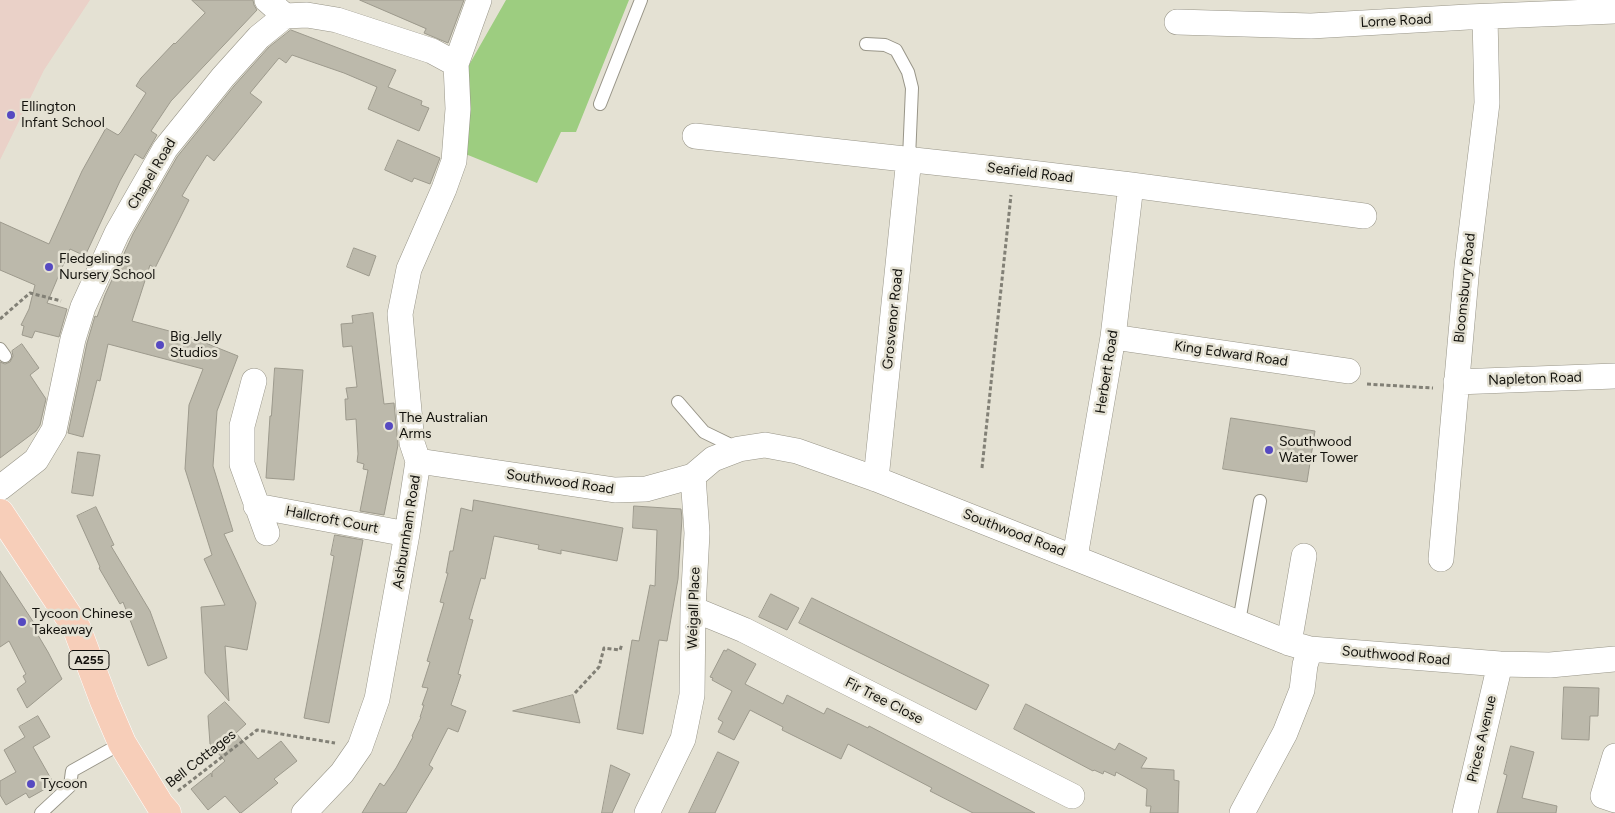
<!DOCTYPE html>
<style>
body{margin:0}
canvas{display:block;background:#e4e1d3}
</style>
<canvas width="1615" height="813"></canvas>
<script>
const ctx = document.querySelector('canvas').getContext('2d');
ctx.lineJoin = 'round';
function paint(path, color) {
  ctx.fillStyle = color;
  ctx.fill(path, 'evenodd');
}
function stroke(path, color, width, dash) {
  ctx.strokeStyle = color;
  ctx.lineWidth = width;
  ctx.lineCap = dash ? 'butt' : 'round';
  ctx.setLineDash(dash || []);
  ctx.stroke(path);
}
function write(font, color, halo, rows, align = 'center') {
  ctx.font = font + ' Figtree,sans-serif';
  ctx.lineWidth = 5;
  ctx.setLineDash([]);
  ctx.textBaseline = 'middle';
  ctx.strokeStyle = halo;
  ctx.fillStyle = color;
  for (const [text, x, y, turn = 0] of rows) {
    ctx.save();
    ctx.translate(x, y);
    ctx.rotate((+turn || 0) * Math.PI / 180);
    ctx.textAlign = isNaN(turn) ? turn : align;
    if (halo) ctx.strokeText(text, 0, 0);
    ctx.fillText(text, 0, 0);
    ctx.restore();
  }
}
const education = new Path2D(`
 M0,0H90L44,70L0,160Z`);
const green = new Path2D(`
 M506,0H629L576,132H561L537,183L463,153L465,72Z`);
const building = new Path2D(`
 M192,0H253L254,5L257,10L171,101L151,131L157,135L143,159L135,154L120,181L85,256L70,249L47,303L67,309L59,337L35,331L32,338L22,335L24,326L21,325L29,309L35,285L0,270V222L49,244L82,171L106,128L118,135L121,132L146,93L136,86L141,78L174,43L175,44L205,13Z
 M360,0H464L448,43L424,33L426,29Z
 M291,30L396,70L388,87L422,101L421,105L429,108L419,131L368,109L377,87L344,73L292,55L286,63L279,58L250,93L262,102L214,161L207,155L195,174L182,196L189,200L155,268L150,265L132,321L188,336L238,356L217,411L213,466L233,531L224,534L256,603L247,650L225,646L229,701L205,673L201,607L225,605L204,559L212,555L185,469L189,405L203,369L108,344L100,381L97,380L83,437L68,433L87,343L95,316L97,317L105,295L133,234L177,157L234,86L269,47Z
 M398,140L440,158L430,184L414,178L412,182L385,170Z
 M354,248L376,256L369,276L347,267Z
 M373,313L384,404L394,403L398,445L384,515L360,511L368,470L363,469L364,464L357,462L358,454L356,419L346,420L345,399H348L346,388L357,387L352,346L343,347L341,324L353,323L352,316Z
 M22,344L39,368L30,375L46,399L40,425L36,431L0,458V362L5,364L10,362L13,356L12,351Z
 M275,368L303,370L294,480L266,478L270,416H271Z
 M1231,418L1315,431L1307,482L1223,469Z
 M78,452L100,455L93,496L72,493Z
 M474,500L623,528L617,561L561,550V554L538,549L539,545L494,536L485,579L481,578L469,619L473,620L458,674L461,675L451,705L466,711L458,732L448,728L429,765L433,768L406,813H362L380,783L384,786L396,768L413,737L412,736L421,717H420L424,705H422L428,688L422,687L430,662L427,661L444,603L440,602L448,573H446L450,551H453L461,508L472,511Z
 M634,506L681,509L682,518L678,579L670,624L667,641L659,640L643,734L617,729L632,640L639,641L650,585L655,586L657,530L633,528Z
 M96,507L114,545L111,546L150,611L167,658L148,666L123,602L120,604L99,568L100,567L77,516Z
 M335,535L363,540L329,723L304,718L322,623L334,556L331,555Z
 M0,571L34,623L32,625L48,652L62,679L27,708L17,689L26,682L23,676L26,674L9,641L0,647Z
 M771,594L799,608L787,630L759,617Z
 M812,598L989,685L976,710L799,623Z
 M728,649L756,664L745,684L783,704L787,695L824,714L827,708L868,728L869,726L1035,813H973L930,791L932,788L848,744L841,759L782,730L783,727L750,710L734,740L718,732L723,722L718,719L732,691L712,680L713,678L710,677L724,650L726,651Z
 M1564,687L1599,688L1598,716H1590L1589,740L1562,739Z
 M573,695L580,723L513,711Z
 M225,702L246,724L236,733L258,759L281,741L297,761L274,779L278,783L241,813H240L225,796L208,810L191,789L211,773L212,777V772L225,761L210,744L208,716Z
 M1026,704L1115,750L1119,743L1147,758L1141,768L1174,770V780L1179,781L1178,813H1150L1151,806H1146L1147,789L1116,772L1115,776L1104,771L1103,774L1094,770L1093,771L1014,729Z
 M38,716L50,737L33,747L54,784L29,798L26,793L6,805L0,795V781L16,772L4,750L25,737L19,727Z
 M1511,746L1534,752L1522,798L1557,806L1556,813H1497L1507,775L1504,774Z
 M718,752L739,762L715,813H689Z
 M611,765L630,774L612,813H602Z`);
const path = new Path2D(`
 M0,319L30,293L61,301
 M1367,384L1433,388
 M982,468L1011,195
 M575,693L599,667L604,648L620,650L622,644
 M178,791L257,730L335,743`);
const lane = new Path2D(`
 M866,44L885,45L896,50L908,72L912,88L909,158
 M600,104L641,0
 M0,349L5,356
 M678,402L704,432L739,449
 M1239,622L1260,501
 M41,813L70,786L72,771L122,743`);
const street = new Path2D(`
 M267,0L285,16
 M1177,22L1311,26L1468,17L1615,11
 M695,136L1014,171L1131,185L1364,216
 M1113,337L1348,371
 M254,381L242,426V464L267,533
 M1456,382L1615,376
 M418,461L615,490L646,489L693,476L713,459L739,449L765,445L797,451L876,479L1289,643L1310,649L1500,664L1550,665L1615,659
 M876,479L909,158
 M0,488L36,460L54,430L73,339L83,307L117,233L165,149L223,77L259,37L285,16L307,15L337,20L383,35L432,51L456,64
 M256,506L407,534
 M1075,557L1113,337L1131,185
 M1441,559L1467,266L1487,103L1485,17
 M693,609L744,630L1072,796
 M1289,643L1304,556
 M1615,756L1603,796L1615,800
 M304,813L342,773L360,747L377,699L407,534L418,461L412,443L400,314L409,269L444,189L454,161L458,109L456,64L479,0
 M647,813L683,739L692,695L693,609L697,533L693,476
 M1242,813L1285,733L1302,690L1305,665L1310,649
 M1465,813L1500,664`);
const primary = new Path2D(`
 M0,513L77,629L104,701L122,743L160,805L167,813`);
const markers = [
 [11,115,5,"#5649c1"],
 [49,267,5,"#5649c1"],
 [160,345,5,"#5649c1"],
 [389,426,5,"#5649c1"],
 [1269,450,5,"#5649c1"],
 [22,622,5,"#5649c1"],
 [31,784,5,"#5649c1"]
];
const shields = [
 [89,660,40]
];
const shieldNames = [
 ["A255",89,660]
];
const streetNames = [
 ["Lorne Road",1396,21,-3],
 ["Seafield Road",1030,173,7],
 ["Chapel Road",152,174,-59],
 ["Bloomsbury Road",1465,288,-84],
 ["Grosvenor Road",893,319,-84],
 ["King Edward Road",1231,354,8],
 ["Herbert Road",1107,372,-81],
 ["Napleton Road",1535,379,-2],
 ["Southwood Road",560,482,8],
 ["Hallcroft Court",332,520,11],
 ["Ashburnham Road",407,532,-81],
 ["Southwood Road",1014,533,21],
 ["Weigall Place",694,608,-88],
 ["Southwood Road",1396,656,5],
 ["Fir Tree Close",884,701,27],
 ["Prices Avenue",1482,739,-77],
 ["Bell Cottages",201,759,-38]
];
const poiNames = [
 ["Ellington",21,107],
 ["Infant School",21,123],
 ["Fledgelings",59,259],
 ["Nursery School",59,275],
 ["Big Jelly",170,337],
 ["Studios",170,353],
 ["The Australian",399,418],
 ["Arms",399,434],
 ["Southwood",1279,442],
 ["Water Tower",1279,458],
 ["Tycoon Chinese",32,614],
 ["Takeaway",32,630],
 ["Tycoon",41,784]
];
paint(education, '#ead1c8');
paint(green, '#9dcd80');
paint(building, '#bcb9ab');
stroke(building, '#9d9a8d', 1);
stroke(lane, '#989588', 14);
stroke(street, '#989588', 26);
stroke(primary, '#fff', 29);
stroke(path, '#828076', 3, [4, 2.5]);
stroke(lane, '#fff', 12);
stroke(street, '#fff', 25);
stroke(primary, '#f7ceb9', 28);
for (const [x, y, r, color] of markers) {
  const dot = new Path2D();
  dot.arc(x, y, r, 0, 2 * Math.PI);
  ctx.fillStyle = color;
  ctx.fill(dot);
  stroke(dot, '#e4e1d3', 2);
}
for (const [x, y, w] of shields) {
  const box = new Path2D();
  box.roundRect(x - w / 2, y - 9.5, w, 19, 4);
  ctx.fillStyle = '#e4e1d3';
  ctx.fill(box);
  stroke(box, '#12110c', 1);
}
write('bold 12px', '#12110c', null, shieldNames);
write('14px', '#12110c', '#e4e1d3', streetNames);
write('14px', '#12110c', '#e4e1d3', poiNames, 'left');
</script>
